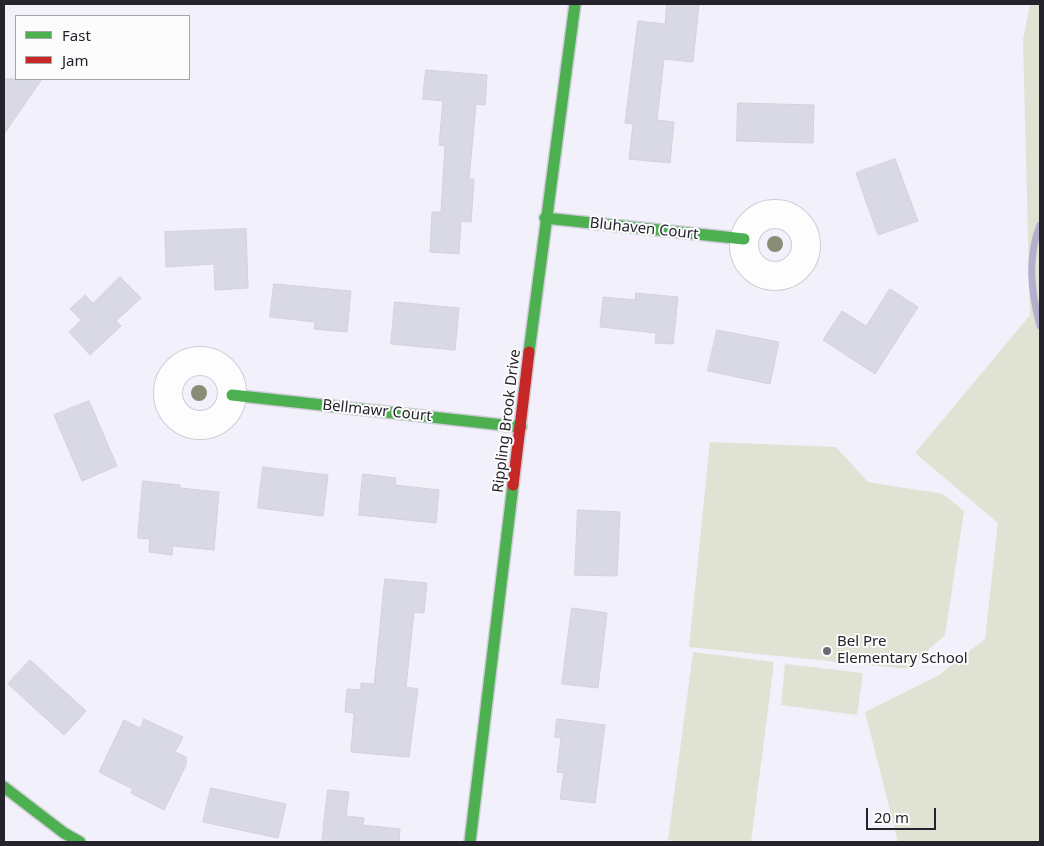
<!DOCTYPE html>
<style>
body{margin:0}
#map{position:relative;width:1044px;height:846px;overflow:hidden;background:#f1f0fb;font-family:"Noto Sans",sans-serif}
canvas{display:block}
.frame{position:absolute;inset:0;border:5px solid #25242d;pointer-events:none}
.legend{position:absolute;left:15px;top:15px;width:175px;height:65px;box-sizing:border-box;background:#fcfcfc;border:1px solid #a6a6a9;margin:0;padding:6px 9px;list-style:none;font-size:15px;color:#25242d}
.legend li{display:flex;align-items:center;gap:10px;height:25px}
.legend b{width:25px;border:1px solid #a6a6a9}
.scale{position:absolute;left:866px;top:808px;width:70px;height:22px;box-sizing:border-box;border:2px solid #25242d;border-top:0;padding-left:6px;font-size:15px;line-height:18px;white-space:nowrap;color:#25242d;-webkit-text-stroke:4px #fcfcfc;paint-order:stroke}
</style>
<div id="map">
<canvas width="1044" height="846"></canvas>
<div class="frame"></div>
<ul class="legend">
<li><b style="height:6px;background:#4caf50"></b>Fast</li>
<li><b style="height:6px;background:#c62828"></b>Jam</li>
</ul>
<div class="scale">20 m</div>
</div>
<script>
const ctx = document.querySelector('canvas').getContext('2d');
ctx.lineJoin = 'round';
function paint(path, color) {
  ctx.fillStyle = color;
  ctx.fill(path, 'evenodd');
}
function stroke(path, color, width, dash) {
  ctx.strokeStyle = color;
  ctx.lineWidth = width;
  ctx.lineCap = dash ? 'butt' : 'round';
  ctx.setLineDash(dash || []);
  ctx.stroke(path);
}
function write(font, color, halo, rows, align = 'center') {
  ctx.font = font + ' "Noto Sans",sans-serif';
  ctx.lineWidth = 4;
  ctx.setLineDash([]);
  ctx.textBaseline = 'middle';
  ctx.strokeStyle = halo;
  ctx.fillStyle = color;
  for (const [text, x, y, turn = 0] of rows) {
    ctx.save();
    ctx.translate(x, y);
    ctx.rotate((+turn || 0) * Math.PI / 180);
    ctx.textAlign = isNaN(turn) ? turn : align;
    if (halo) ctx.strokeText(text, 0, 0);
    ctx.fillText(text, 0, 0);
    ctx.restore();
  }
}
const green = new Path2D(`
 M1030,4H1040V842H898L865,712L939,675L985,639L998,523L915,453L1030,315L1023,40Z
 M710,442L836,447L868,482L943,494L964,511L945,635L907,669L689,647Z
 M693,652L774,662L751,842H686L668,840Z
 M785,664L863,673L857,715L781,705Z`);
const stream = new Path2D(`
 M1040,225C1027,258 1031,292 1040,326`);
const building = new Path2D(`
 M667,4H699L693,62L664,59L657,120L674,122L670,163L629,159L633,124L625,123L638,21L665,24Z
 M426,70L487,75L485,105L476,104L469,179H474L471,222L461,221L459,254L430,252L432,212H441L445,146L439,145L443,101L423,99Z
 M4,79H42L4,134Z
 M738,103L814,105L813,143L737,141Z
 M895,159L918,221L878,235L856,173Z
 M246,229L248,288L215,290L214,264L166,267L165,232Z
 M120,277L141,298L116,321L121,326L90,355L69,332L81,320L70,309L85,295L93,303Z
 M274,284L351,291L347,332L314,329L315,322L270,317Z
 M890,289L918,307L875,374L823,340L842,311L866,326Z
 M636,293L678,297L673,344L655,343L656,333L600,327L603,297L635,300Z
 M395,302L459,308L455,350L391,344Z
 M717,330L779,342L770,384L708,371Z
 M89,401L117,466L82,481L54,415Z
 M263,467L328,475L323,516L258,508Z
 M363,474L396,478L395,485L439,490L436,523L359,515Z
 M143,481L180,485V488L219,492L214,550L173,546L172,555L149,552L150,539L138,538Z
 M578,510L620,512L617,576L575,575Z
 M385,579L427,583L424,613L414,612L406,687L418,689L409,757L351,752L354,713L345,712L347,689L361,690V683L374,684Z
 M572,608L607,613L598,688L562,684Z
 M30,660L86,711L64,735L8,684Z
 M144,719L183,737L175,752L186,757V765L164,810L131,793L133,789L99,772L124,720L140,728Z
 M557,719L605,725L595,803L560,799L564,773L557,772L561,738L555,737Z
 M211,788L286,804L278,838L203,822Z
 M328,790L349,792L346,816L364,818L363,825L400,829L399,842H322Z`);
const street = new Path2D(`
 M744 245a31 31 0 1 1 62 0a31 31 0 1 1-62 0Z
 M168 393a32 32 0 1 1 64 0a32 32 0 1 1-64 0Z`);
const fast = new Path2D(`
 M545,218L744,239
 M529,352L575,4
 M232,395L521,427
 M4,787L64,833L80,842
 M470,842L513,485`);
const jam = new Path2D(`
 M513,485L529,352`);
const trees = [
 [775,244],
 [199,393]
];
const markers = [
 [827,651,5,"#6c6b75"]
];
const streetNames = [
 ["Bluhaven Court",644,229,6],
 ["Bellmawr Court",377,411,6],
 ["Rippling Brook Drive",507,421,-83]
];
const poiNames = [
 ["Bel Pre",837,642],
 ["Elementary School",837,659]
];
paint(green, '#e0e3d4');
stroke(stream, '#b3b0ce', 7);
paint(building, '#d9d8e5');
stroke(building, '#d2d1db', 1);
stroke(street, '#cecdd7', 30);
stroke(fast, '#cecdd7', 14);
stroke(jam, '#cecdd7', 14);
stroke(street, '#fdfdfe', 28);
stroke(fast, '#4caf50', 11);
stroke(jam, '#c62828', 11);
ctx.fillStyle = '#8b8c76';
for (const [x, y] of trees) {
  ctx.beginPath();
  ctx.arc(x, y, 8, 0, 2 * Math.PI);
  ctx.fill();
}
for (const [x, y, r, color] of markers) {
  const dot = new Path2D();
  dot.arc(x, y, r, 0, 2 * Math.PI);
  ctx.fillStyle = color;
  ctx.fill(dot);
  stroke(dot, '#fcfcfc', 2);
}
write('15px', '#25242d', '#fcfcfc', streetNames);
write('15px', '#25242d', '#fcfcfc', poiNames, 'left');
</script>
